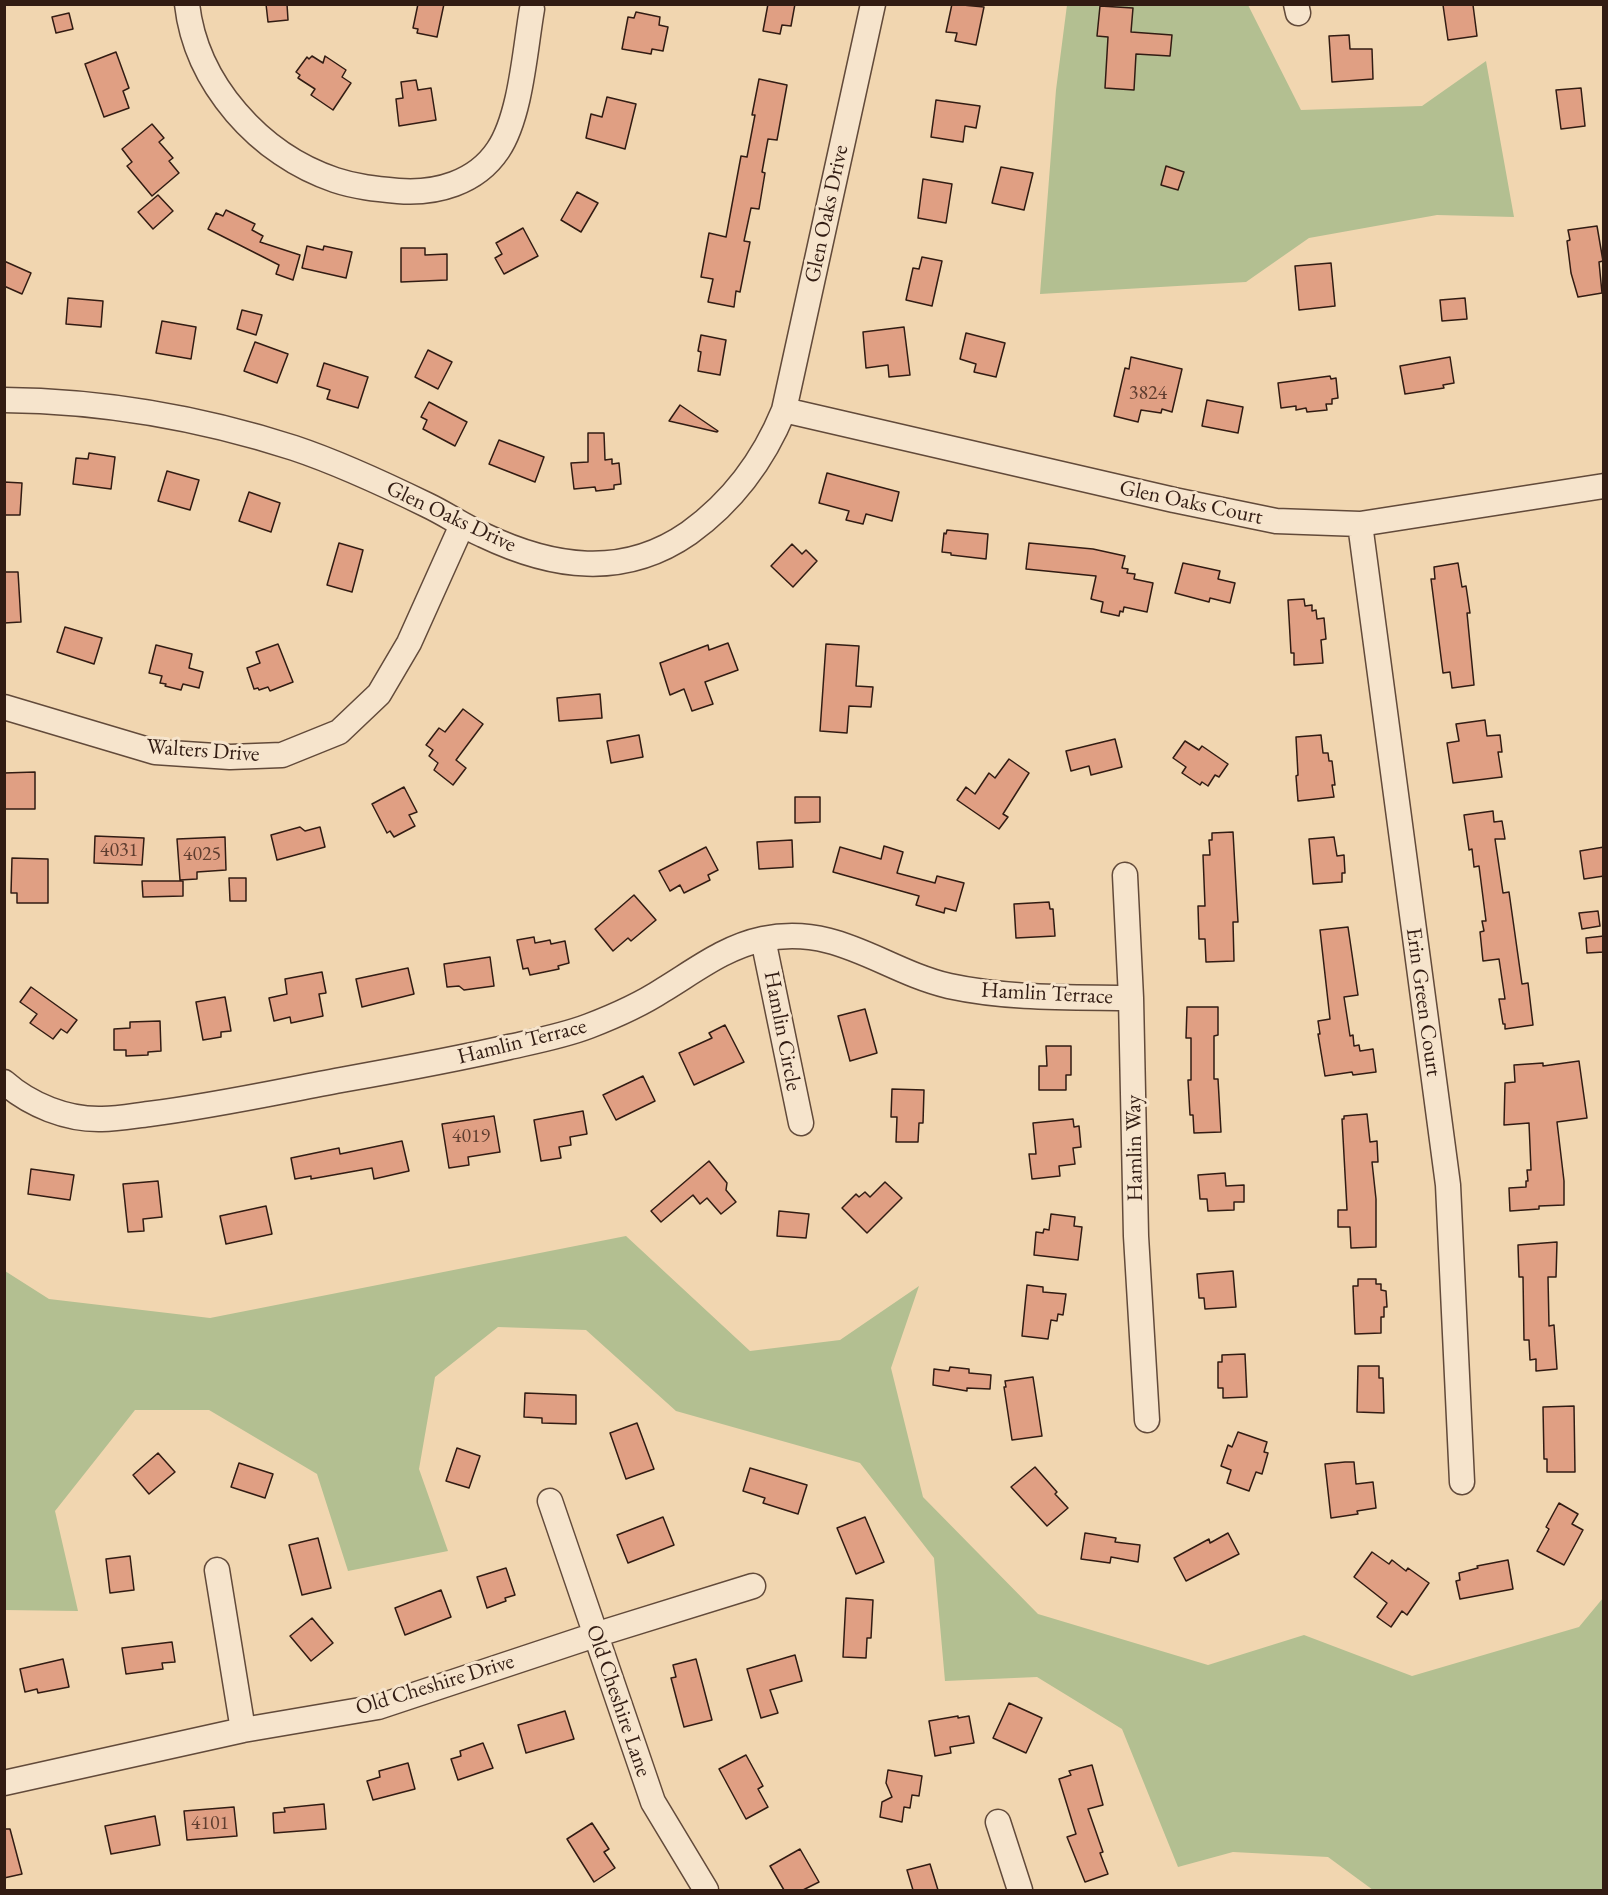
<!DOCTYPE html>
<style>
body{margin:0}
#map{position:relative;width:1608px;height:1895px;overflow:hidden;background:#f1d6b0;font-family:"EB Garamond",serif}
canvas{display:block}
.frame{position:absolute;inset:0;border:6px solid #321c13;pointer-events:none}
</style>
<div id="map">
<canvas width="1608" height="1895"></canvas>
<div class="frame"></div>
</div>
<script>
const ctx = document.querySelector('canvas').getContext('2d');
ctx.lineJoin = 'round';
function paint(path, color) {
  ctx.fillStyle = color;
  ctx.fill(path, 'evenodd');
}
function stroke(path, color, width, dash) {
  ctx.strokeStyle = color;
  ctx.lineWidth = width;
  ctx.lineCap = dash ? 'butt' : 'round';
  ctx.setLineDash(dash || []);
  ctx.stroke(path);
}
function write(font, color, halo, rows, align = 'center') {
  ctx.font = font + ' "EB Garamond",serif';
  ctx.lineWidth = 6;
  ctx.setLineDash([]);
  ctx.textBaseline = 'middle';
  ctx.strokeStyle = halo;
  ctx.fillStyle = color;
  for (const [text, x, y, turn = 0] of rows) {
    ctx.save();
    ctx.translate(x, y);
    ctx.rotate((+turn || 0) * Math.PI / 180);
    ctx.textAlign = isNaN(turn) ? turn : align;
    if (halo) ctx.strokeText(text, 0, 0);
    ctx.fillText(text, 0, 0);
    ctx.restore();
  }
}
const green = new Path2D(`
 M1067,5H1248L1301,110L1422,106L1486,61L1514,217L1437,215L1309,238L1246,282L1040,294L1056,90Z
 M626,1236L750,1351L840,1340L919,1286L891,1368L923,1497L1038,1614L1208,1665L1304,1635L1412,1676L1579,1627L1603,1598V1890H1373L1328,1857L1233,1852L1178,1867L1122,1729L1037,1677L945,1681L934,1558L860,1463L676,1411L586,1330L498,1327L435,1377L419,1469L448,1551L348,1571L317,1474L209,1410H135L55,1511L78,1611L5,1610V1271L49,1299L210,1318Z`);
const building = new Path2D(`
 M266,4H287L288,20L268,22Z
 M418,4H444L437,37L417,33L418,29L413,28Z
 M768,4H795L791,26L782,25L780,34L763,31Z
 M952,4L984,7L976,45L955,41L957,33L946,32Z
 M1443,5H1473L1477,36L1448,40Z
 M1100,6L1133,8L1131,32L1172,35L1170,56L1136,54L1134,90L1105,88L1108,37L1097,36Z
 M636,12L660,17L659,25L668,27L663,51L652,49L651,54L622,49L628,17L634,18Z
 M69,13L73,29L56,33L52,17Z
 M1349,35L1350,49H1372L1373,79L1332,82L1329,36Z
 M116,52L129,88L123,91L129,108L104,117L85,64Z
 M312,56L323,63L325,56L346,70L342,77L351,83L333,110L311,95L315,89L298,78L300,75L296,72L307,57L309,59Z
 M759,79L787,85L777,140L768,139L762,172L765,173L759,209L751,208L744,241L750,242L740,292L736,291L734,307L708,302L713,279L701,277L709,233L726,237L741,156L747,157L755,115H752Z
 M416,80L418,90L431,88L436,120L399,126L396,99L403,98L401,82Z
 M1581,88L1585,126L1561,129L1556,90Z
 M607,97L636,104L625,149L586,138L591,114L602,117Z
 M936,100L980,106L976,128L965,126L963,142L931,137Z
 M152,124L164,138L159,142L173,158L169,161L179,173L152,196L127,166L132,162L122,149Z
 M1166,166L1184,172L1178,190L1161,185Z
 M1001,167L1033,173L1024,210L992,203Z
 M923,179L952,184L946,223L918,218Z
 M577,192L598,203L581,232L561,220Z
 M158,195L173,211L153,229L138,212Z
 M226,210L255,224L252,230L263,236L260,242L300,255L293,280L276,274L279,265L208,229L216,213L223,216Z
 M1597,226L1603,261L1599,262L1602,293L1578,297L1571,273L1567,241L1570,240L1568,230Z
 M523,228L538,256L504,274L495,258L502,254L496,243Z
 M307,246L323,250L324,246L352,252L346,278L302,268Z
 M401,248H425V255L447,254V280L401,282Z
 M922,257L942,261L932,306L906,300L913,268L919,269Z
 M4,261L31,273L22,294L4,286Z
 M1331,263L1335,306L1299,310L1295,266Z
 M68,298L103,301L101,327L66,324Z
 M1465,298L1467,319L1442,321L1440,300Z
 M242,310L262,315L256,335L237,329Z
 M162,321L196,327L191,359L156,353Z
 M904,327L910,375L889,377L888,365L866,368L863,332Z
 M966,333L1005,343L996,377L974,372L976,364L960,359Z
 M701,335L726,340L720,375L698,371L701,352L698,351Z
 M255,342L288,354L277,383L244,371Z
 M428,350L452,362L438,389L415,377Z
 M1131,357L1182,369L1172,412L1162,409L1161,413L1141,410L1138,422L1114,416L1125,368L1129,369Z
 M1450,357L1454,383L1443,385L1444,388L1405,394L1400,366Z
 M324,363L368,377L358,408L327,399L330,390L317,386Z
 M1330,376L1331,379L1336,378L1338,398L1332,399V404H1326L1327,410L1307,412L1306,408L1296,410V406L1281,408L1278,383Z
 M1207,400L1243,407L1238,433L1202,426Z
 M429,402L467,422L455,446L423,429L427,420L421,417Z
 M680,405L718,431L717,432L669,421Z
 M588,433H604L605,460L612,459V464L619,463L621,484L614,485V489L596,491L595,487L574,489L571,463L588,462Z
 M499,440L544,457L535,482L489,464Z
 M89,453L115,457L111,489L73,484L76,458L88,459Z
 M167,471L199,480L190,510L158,501Z
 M827,473L899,492L892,521L866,514L863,524L846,520L849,511L819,503Z
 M4,482L22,483L20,515H4Z
 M249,492L280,503L271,532L239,521Z
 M947,530L988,534L986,559L951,555V553L942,552L944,533L946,534Z
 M339,543L363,550L352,592L327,585Z
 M1029,543L1093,549L1125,556L1122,568L1128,569L1127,573L1135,574L1134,579L1153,583L1147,612L1124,607L1123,612L1120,611L1119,616L1101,612L1103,602L1091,599L1096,576L1026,569Z
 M792,544L802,554L806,550L817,561L793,587L771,566Z
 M1183,563L1220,571L1218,579L1235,583L1230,603L1210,598L1209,602L1175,593Z
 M1458,563L1462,587L1466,586L1470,613H1467L1474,685L1452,688L1450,672L1443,673L1431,579H1435L1434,567Z
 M4,572H18L21,622L4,623Z
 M1304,599L1305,606L1312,605V611L1316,610L1317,619L1324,618L1326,639L1321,640L1323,663L1294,665V653H1291L1288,600Z
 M65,627L102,638L94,664L57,652Z
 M728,643L738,670L705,682L713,704L692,711L684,689L670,695L660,663L708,645L709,650Z
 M278,644L293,682L270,691L268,687L259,690L258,688L254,689L247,668L260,663L256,652Z
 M826,644L859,646L856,686L873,687L871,707L849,706L847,733L820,731Z
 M156,645L192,654L189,668L203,672L199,688L183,684L181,690L165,686L166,684L160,683L162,676L149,673Z
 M600,694L602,718L559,721L557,698Z
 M463,709L483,724L456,760L466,768L453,785L434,770L438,763L429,756L433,750L426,745L439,728L445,732Z
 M1485,720L1487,736L1500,735L1502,752H1498L1502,777L1453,783L1447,743L1459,741L1456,724Z
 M639,735L643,757L611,763L607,741Z
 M1321,735L1323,753H1328L1329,761H1332L1335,785H1332L1334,797L1298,801L1296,776L1298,775L1296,737Z
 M1115,739L1122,767L1091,775L1089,766L1071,771L1066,751Z
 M1185,741L1199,750L1202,746L1228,764L1219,777L1215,775L1208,786L1202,782L1200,785L1182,773L1186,767L1173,758Z
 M1009,759L1029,773L1003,814L1008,817L999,829L957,800L966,787L975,794L989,773L995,778Z
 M35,772V809H4V773Z
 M404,787L417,812L409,815L415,826L394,837L390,831L387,833L372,804Z
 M795,797H820V822L795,823Z
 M1493,811L1494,822L1502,821L1505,839H1495L1503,893L1509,892L1522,984L1528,983L1533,1025L1505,1029V1024H1503L1499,999H1505L1499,959L1483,961L1480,932L1484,931L1482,921H1486L1479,866L1474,867L1472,849L1469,850L1464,815Z
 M300,827L305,831L320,827L325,847L277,860L271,835Z
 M1233,832L1238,922H1233L1234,961L1206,962L1205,939H1199L1198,906H1205L1203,855H1210L1209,840H1212V833Z
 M95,836L144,838L142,865L94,863Z
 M225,837L226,870L197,872V879L180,880L177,839Z
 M1334,837L1337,856L1344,855L1345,873H1342V882L1313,884L1309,839Z
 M792,840L793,867L759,869L757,842Z
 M884,846L903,852L897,873L935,883L937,876L964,883L956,911L945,908L944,913L916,905L919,896L833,872L840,847L881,859Z
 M706,847L718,870L708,875L710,880L684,893L680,885L670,891L659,871Z
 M1604,847V876L1584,879L1580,851Z
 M12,858L48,859V903H17V893H11Z
 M229,878H246V901H230Z
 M142,881H183V896L143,897Z
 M634,895L656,920L631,941L628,938L613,951L595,929Z
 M1049,902L1050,909H1053L1055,936L1016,938L1014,904Z
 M1598,911L1600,926L1582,929L1579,913Z
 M1348,927L1358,995L1344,997L1350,1036L1353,1035L1354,1046L1359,1045L1360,1051L1373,1049L1376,1072L1353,1075L1352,1072L1325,1076L1318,1034H1320L1318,1021L1330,1019L1320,930Z
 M1604,936V952L1587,953L1586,938Z
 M534,937L535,943L550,940L551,944L565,941L569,963L558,966L559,969L530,975L528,968L523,969L517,940Z
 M490,957L494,986L464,990L459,986L447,987L444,964Z
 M408,968L414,994L362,1007L356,979Z
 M322,972L326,993L319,994L323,1016L291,1023L290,1017L274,1021L269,998L287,994L285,979Z
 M31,987L77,1020L67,1033L61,1029L53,1039L30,1023L37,1014L20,1002Z
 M225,997L231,1031L221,1032V1037L203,1040L196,1002Z
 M1187,1007H1218V1035L1214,1036V1079H1218L1221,1132L1194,1133L1193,1115H1190L1188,1080H1191V1038H1186Z
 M865,1009L877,1053L850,1061L838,1016Z
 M160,1021L161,1051L148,1052V1055L126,1056V1050H114V1029L130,1028V1022Z
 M725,1025L744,1062L694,1085L679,1053L712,1038L709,1033Z
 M1046,1046H1071V1075H1066V1090H1039V1066H1047Z
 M1579,1061L1587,1118L1557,1122L1564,1181V1205L1539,1206V1209L1510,1211L1509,1188L1526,1187V1181H1528L1527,1170H1531L1529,1123L1504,1125L1505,1083L1515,1082L1514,1065L1543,1063V1066Z
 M643,1076L655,1101L616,1120L603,1095Z
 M892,1089L924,1090L923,1123H919L918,1142H896L897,1117H891Z
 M583,1111L587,1134L570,1137L571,1145L559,1147L561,1158L541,1161L534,1120Z
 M1367,1114L1370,1142L1377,1141L1378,1162H1372L1376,1199V1247L1351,1248L1350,1227H1338V1210H1347L1342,1119H1344V1116Z
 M494,1116L500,1152L468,1157L469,1165L449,1168L442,1124Z
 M1073,1119L1074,1127L1079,1126L1081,1147L1073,1148L1075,1164L1059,1166L1060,1176L1032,1179L1029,1154H1036L1033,1123Z
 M402,1141L409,1171L374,1179L372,1168L311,1179V1176L295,1179L291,1158L339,1148L340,1154Z
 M709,1161L727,1183L726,1190L736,1202L721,1214L707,1198L700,1204L693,1195L661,1222L651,1211Z
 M31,1169L74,1175L70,1200L28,1194Z
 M1225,1173L1226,1186L1244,1185V1202H1234V1210L1208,1211L1207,1199H1200L1198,1175Z
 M158,1181L162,1217L143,1219L144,1231L128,1232L123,1184Z
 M885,1182L902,1198L867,1233L842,1208L856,1194L859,1197L865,1192L870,1197Z
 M266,1206L272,1234L226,1244L220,1216Z
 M779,1211L809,1214L806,1238L777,1236Z
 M1051,1214L1075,1217L1074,1226L1082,1227L1078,1260L1034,1255L1036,1232L1043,1233L1044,1229L1049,1230Z
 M1557,1242L1556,1277H1548L1549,1326L1554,1325L1557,1369L1536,1371V1359L1530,1360L1529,1340H1524L1523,1277H1519L1518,1245Z
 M1233,1271L1236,1307L1205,1309L1204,1298H1199L1197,1274Z
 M1358,1279H1376V1284H1381V1290L1386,1291L1387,1307H1384V1317H1381V1333L1355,1334L1353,1286H1358Z
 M1027,1285L1043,1287V1292L1066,1294L1063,1315L1058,1314L1057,1321L1051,1320L1048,1339L1022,1336Z
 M1245,1354L1247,1397L1223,1398V1388H1218V1362H1222V1355Z
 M1358,1366H1379V1378H1383L1384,1413L1357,1412Z
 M950,1367L969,1369V1373L991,1375L990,1389L967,1388V1391L933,1385L934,1369L949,1371Z
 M1033,1377L1042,1436L1012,1440L1004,1387H1006L1005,1381Z
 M525,1393L576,1395V1424L542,1423V1418L524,1417Z
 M1574,1406L1575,1472H1547V1459H1544L1543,1407Z
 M637,1423L654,1469L626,1479L610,1433Z
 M1238,1432L1267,1442L1264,1452L1268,1453L1262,1474L1256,1472L1249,1491L1227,1483L1231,1470L1221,1466L1228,1445L1232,1447Z
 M457,1448L480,1456L469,1488L446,1481Z
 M158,1453L175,1472L149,1494L133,1475Z
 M1345,1462H1354L1356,1484L1373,1482L1376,1508L1357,1511L1358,1514L1331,1518L1325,1464Z
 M239,1463L273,1474L265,1498L231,1487Z
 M1035,1467L1057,1492L1055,1494L1068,1508L1047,1526L1011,1487Z
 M750,1468L807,1485L798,1514L763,1503L765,1498L743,1491Z
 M1559,1503L1578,1514L1572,1524L1583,1530L1564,1565L1537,1551L1549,1529L1546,1527Z
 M663,1517L674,1545L628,1563L617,1535Z
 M865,1517L884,1562L856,1574L837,1528Z
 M1085,1533L1116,1538L1115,1542L1140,1545L1138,1562L1111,1557L1110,1563L1081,1559Z
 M1228,1533L1239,1554L1186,1581L1174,1558L1209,1539L1210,1543Z
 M318,1538L331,1588L302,1595L289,1545Z
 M1372,1552L1389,1564L1392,1560L1406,1571L1408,1568L1429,1583L1407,1615L1402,1611L1391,1627L1377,1617L1387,1603L1354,1577Z
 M130,1556L134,1590L110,1593L106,1559Z
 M1508,1560L1513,1589L1460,1599L1456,1581L1460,1580L1459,1573L1478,1568L1477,1566Z
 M506,1568L515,1595L505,1598L506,1601L487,1608L477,1577Z
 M441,1590L451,1617L405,1635L395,1608Z
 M846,1598L873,1600L871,1638H867L866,1658L843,1657Z
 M312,1618L333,1643L311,1661L290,1636Z
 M172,1642L175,1662L162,1663L163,1669L126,1674L122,1648Z
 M795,1655L802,1681L770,1690L778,1713L761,1718L747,1669Z
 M63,1659L69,1687L38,1693L37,1689L25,1692L20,1669Z
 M696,1659L712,1720L684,1727L671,1678L676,1677L673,1665Z
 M1009,1703L1042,1718L1026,1753L993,1738Z
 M565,1711L574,1739L526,1753L518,1725Z
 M958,1716V1718L969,1716L974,1743L950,1747L951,1753L935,1756L929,1721Z
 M483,1743L493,1768L458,1780L451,1759L461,1756L460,1751Z
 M746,1755L763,1786L758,1789L768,1807L746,1819L719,1769Z
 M408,1763L415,1789L373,1800L367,1781L380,1777L379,1771Z
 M1092,1765L1103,1805L1088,1809L1103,1852L1100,1853L1108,1874L1085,1882L1067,1837L1076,1834L1059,1779L1071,1775L1069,1771Z
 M888,1770L922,1776L919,1796L912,1795L910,1808L904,1807L902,1822L880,1817L882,1802L892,1797L886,1783Z
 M324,1804L326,1829L274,1833L273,1813L285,1812L284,1808Z
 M234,1807L237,1836L187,1840L184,1811Z
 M155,1816L160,1845L111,1854L105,1826Z
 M592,1823L609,1849L604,1852L615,1868L594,1882L567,1839Z
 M4,1829H10L22,1874L4,1878Z
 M800,1849L819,1882L803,1890H784L770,1866Z
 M930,1864L938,1890H913L907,1870Z`);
const minor = new Path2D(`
 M187,4C196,84 260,155 335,180C356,187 376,189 398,191C436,194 476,183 498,150C521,116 525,49 532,9
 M1296,4L1298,13
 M4,400C102,401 201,418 294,448C339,463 384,484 427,505C446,514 463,526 483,535C552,568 623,579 689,533C732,502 764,459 784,410L873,4
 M784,410L1174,500L1276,521L1360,524L1604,486
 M1360,524L1448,1185L1462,1482
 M4,707L155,752L230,757L282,755L339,732L379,694L409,643L462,525
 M1125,875L1131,998L1136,1236L1147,1420
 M763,939L801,1123
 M4,1082C30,1105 67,1120 102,1119C117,1119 133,1116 149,1114C213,1106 277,1092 341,1080C397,1070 453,1060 509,1047C536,1041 563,1036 589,1026C615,1016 640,1005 663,990C696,970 725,947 763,939C838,924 882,970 949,986C1009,999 1070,997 1131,998
 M550,1501L653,1802L706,1890
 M217,1570L243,1730
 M4,1783L243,1730L378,1707L595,1635L753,1586
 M998,1822L1020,1890`);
const numberNames = [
 ["3824",1148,394],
 ["4031",119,851],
 ["4025",202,855],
 ["4019",471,1137],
 ["4101",210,1824]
];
const streetNames = [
 ["Glen Oaks Drive",827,214,-78],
 ["Glen Oaks Court",1191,503,12],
 ["Glen Oaks Drive",451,517,25],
 ["Walters Drive",203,751,4],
 ["Hamlin Terrace",1047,994,3],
 ["Erin Green Court",1423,1002,82],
 ["Hamlin Circle",782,1031,79],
 ["Hamlin Terrace",522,1042,-14],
 ["Hamlin Way",1135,1148,-91],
 ["Old Cheshire Drive",435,1685,-17],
 ["Old Cheshire Lane",618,1701,71]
];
paint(green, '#b3bf91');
paint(building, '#e09f83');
stroke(building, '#321c13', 1.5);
stroke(minor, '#624a3a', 27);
stroke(minor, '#f6e4cc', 24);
write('20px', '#5e3d2f', null, numberNames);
write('22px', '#321c13', '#f6e4cc', streetNames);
</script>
